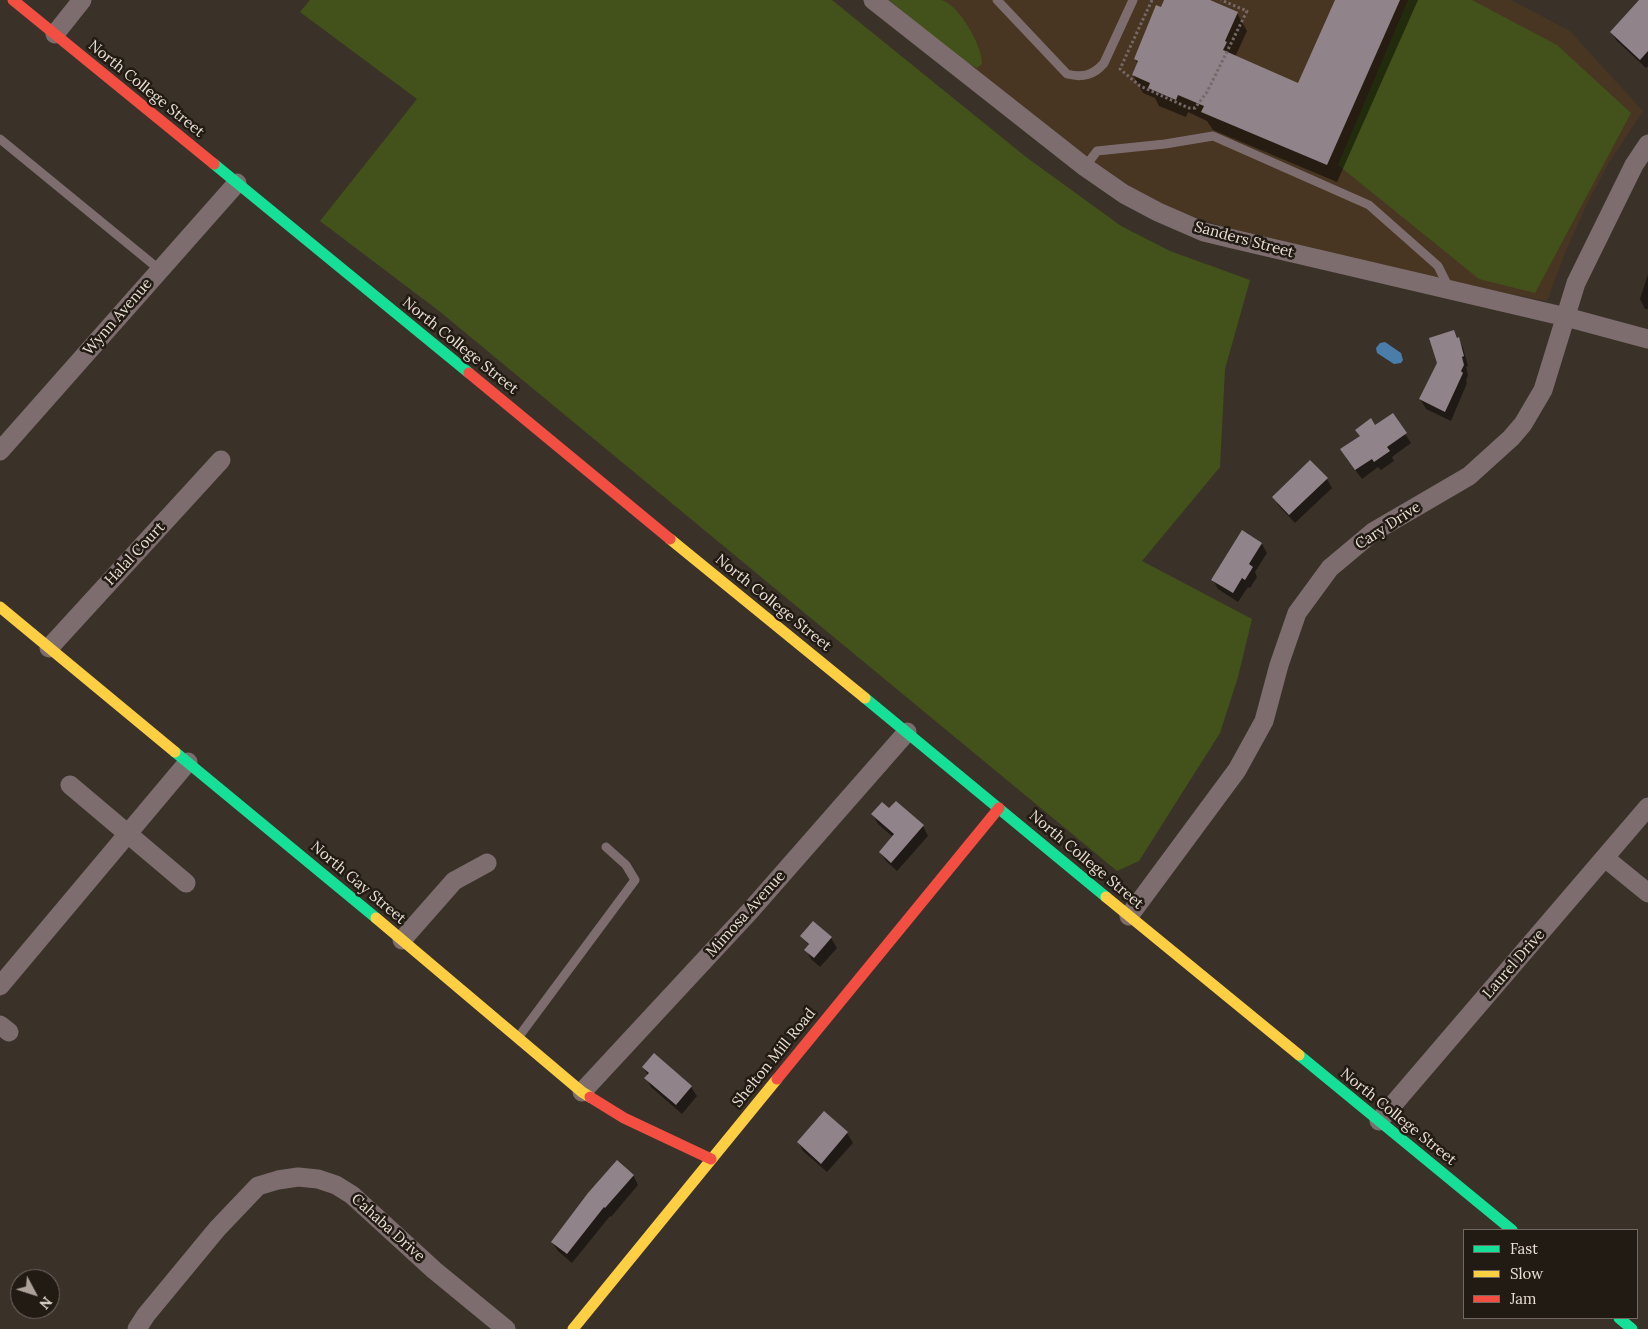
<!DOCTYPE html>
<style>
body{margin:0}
#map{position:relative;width:1648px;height:1329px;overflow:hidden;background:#3a3229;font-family:Lora,serif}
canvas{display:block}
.legend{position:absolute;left:1463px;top:1229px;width:175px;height:90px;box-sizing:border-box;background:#221b14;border:1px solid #726962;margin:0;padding:6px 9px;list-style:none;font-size:15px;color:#e9dfd6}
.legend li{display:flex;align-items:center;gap:10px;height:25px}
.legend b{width:25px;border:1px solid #726962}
.north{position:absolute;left:10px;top:1269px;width:50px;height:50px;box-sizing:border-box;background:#221b14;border:1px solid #726962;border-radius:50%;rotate:130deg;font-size:14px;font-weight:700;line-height:20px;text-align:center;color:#e9dfd6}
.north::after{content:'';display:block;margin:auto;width:18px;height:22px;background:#aca299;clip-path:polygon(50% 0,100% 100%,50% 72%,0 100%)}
</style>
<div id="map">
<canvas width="1648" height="1329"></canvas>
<ul class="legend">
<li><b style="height:6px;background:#16e098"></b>Fast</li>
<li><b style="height:6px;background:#ffcf43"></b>Slow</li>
<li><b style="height:6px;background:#f24e42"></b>Jam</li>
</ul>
<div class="north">N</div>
</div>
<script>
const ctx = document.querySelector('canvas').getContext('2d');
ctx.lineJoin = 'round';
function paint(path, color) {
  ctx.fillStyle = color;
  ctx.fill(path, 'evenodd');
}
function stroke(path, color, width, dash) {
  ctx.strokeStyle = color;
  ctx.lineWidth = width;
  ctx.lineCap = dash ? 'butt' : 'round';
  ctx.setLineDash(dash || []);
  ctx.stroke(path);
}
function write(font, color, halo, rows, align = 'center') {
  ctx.font = font + ' Lora,serif';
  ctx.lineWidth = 5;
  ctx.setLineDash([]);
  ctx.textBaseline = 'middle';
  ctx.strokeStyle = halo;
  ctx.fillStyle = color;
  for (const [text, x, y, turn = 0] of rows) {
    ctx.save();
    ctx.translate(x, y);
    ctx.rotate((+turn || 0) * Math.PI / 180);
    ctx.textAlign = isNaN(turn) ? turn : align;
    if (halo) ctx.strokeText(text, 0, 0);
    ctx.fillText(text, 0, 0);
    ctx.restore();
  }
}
const built = new Path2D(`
 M887,0H1511L1570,31L1643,111L1608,164L1587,204L1565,253L1547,301L1436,280L1230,229L1177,211L1144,195L1097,165Z`);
const green = new Path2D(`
 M310,0H832L1026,157L1121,226L1170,251L1250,280L1225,369L1220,467L1142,561L1252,619L1238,677L1220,733L1139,861L1117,871L439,311L320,221L417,99L300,12Z
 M889,0C902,0 929,0 941,0C959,4 983,47 982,64L977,68L962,60Z
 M1408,0H1472L1557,45L1631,113L1535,293L1479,279L1338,165Z`);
const water = new Path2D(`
 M1385,342L1401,353L1403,360L1401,363L1394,364L1377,353L1376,348L1380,343Z`);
const shadow = new Path2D(`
 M1165,0H1207L1237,13L1247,31L1235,57L1299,85L1336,0H1418L1337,182L1213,130L1207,121L1188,112L1186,117L1159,106L1155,98L1143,93L1133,75L1138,64L1135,59Z
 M1641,0L1648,5V66L1646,68L1617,41L1611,32Z
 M1648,274V309H1645L1640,299Z
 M1454,331L1463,348L1468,366L1466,367L1468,375L1466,381L1467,383L1451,421L1426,409L1420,399Z
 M1392,414L1411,443L1392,457L1394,461L1381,470L1378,467L1362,479L1347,459L1375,426Z
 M1327,479L1332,488L1295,523L1279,506L1274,497Z
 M1262,544L1267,553L1255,572L1257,577L1250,588L1248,587L1238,602L1218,589L1213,580Z
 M889,810L923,826L928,836L897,871L886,861L880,852L893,837L878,824L873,815Z
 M813,923L831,938L837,948L820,967L811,959L806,950L809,946L802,936Z
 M654,1054L691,1087L697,1096L682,1114L651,1087L646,1078L648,1075L643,1067Z
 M824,1113L847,1133L853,1143L827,1172L803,1151L798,1142Z
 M633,1175L638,1185L611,1217L610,1216L572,1263L558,1251L552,1242Z`);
const building = new Path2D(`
 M1164,0H1210L1238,12L1225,41L1227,42L1223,50L1298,83L1335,0H1400L1327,165L1201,112L1204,106L1178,95L1176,100L1148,88L1150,83L1132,75L1138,61L1134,59L1156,5L1161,7Z
 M1639,0H1648V51L1640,60L1610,32Z
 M1454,330L1457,338L1459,337L1464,356L1462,357L1464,365L1461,371L1463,373L1445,412L1419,399L1437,363L1429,338Z
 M1393,413L1407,433L1387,447L1390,451L1374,462L1372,459L1355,470L1340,449L1360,436L1355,430L1371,418L1375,425Z
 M1310,460L1328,478L1289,515L1272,497Z
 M1242,530L1262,543L1249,564L1253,567L1245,580L1242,578L1233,593L1211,580Z
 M896,801L924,825L891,863L879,852L894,834L871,814L882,802L889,808Z
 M813,921L832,937L814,958L804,950L809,944L800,936Z
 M654,1053L692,1086L676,1105L644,1078L649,1073L642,1067Z
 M824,1111L848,1132L821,1164L797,1142Z
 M617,1160L634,1175L605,1208L604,1207L567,1254L551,1242L588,1193Z`);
const path = new Path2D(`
 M1152,0L1120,69L1140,86L1189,108H1195L1207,92L1247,11L1221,0`);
const lane = new Path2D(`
 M997,0L1067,74C1083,78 1094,75 1104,63L1133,0
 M0,139L160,270
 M1085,167L1097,151L1165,144L1213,136L1369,205L1438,266L1450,290
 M520,1035L635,880L626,865L606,847`);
const street = new Path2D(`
 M873,0L1085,167L1124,194L1158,212L1204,232L1233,239L1566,317L1648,339
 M55,34L82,0
 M0,451L237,183
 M49,648L221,460
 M70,785L186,883
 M1605,858L1648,893
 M1129,916L1237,770L1264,721L1279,665L1297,613L1330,568L1373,532L1469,476L1511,438L1523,424L1543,390L1576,283L1634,165L1648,144
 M402,940L454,881L487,863
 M0,986L188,762
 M0,1025L9,1032
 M582,1092L750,911L907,732
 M1379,1121L1648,807
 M137,1329L146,1315L217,1229L258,1186L278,1180L298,1177L318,1179L336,1185L352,1195L434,1270L506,1329`);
const fast = new Path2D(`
 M214,164L469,373
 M865,698L1106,897
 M175,752L376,918
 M1299,1055L1512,1230
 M1619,1318L1632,1329`);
const slow = new Path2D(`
 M670,539L865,698
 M0,607L175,752
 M1106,897L1299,1055
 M376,918L582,1092L590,1097
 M573,1329L777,1079`);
const jam = new Path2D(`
 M13,0L214,164
 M469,373L670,539
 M777,1079L999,808
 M590,1097L624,1118L711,1159`);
const streetNames = [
 ["North College Street",146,89,39],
 ["Sanders Street",1244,240,15],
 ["Wynn Avenue",118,317,-49],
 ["North College Street",460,346,39],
 ["Cary Drive",1388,526,-33],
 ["Halal Court",135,554,-47],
 ["North College Street",773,603,39],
 ["North College Street",1086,860,40],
 ["North Gay Street",358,883,40],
 ["Mimosa Avenue",746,914,-48],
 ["Laurel Drive",1514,964,-49],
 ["Shelton Mill Road",774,1058,-51],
 ["North College Street",1398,1117,39],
 ["Cahaba Drive",388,1228,42]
];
paint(built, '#483522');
paint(green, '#42521a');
paint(water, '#4b7daa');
paint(shadow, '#0007');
paint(building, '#91838a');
stroke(path, '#766868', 3, [2.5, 2.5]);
stroke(lane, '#7d6d6e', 9);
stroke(street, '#7d6d6e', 19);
stroke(fast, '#16e098', 11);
stroke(slow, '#ffcf43', 11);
stroke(jam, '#f24e42', 11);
write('15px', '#e9dfd6', '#221b14', streetNames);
</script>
